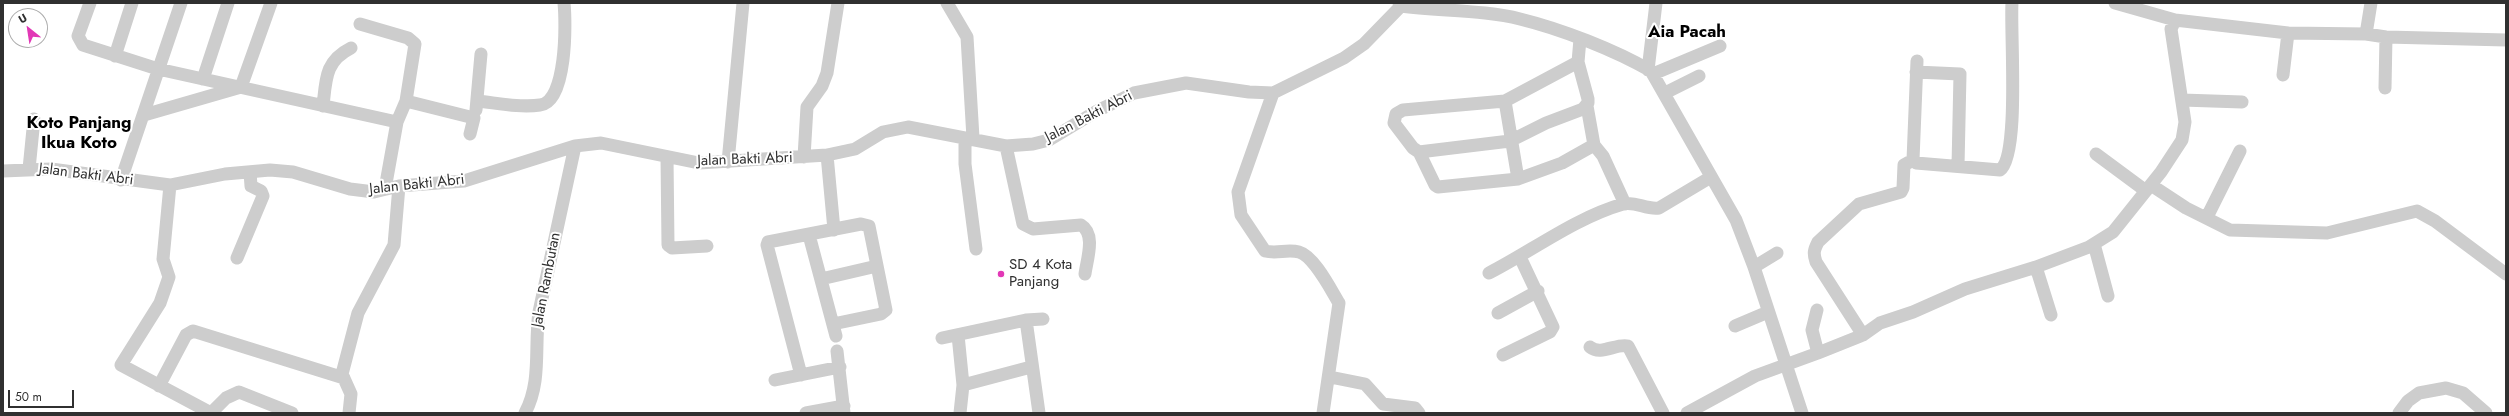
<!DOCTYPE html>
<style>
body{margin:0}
#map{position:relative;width:2509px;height:416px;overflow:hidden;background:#fff;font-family:Jost,sans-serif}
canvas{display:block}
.frame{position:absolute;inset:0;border:4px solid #303030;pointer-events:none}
.north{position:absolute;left:8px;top:8px;width:40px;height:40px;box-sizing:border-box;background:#fff;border:1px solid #acacac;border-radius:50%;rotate:330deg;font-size:11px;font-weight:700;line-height:16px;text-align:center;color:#303030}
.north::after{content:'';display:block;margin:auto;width:14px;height:18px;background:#e238b6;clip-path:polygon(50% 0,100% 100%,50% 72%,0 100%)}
.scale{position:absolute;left:8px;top:390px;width:66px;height:18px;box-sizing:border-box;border:2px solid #303030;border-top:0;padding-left:5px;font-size:12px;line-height:14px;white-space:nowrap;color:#303030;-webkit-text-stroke:3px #fff;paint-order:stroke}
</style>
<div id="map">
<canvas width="2509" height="416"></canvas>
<div class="frame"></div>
<div class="north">U</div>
<div class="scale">50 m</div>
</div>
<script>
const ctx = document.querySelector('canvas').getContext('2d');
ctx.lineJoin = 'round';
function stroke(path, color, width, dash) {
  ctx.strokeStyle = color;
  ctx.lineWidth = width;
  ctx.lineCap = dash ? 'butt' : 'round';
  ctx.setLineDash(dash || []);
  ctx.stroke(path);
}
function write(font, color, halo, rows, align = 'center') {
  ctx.font = font + ' Jost,sans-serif';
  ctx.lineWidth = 4;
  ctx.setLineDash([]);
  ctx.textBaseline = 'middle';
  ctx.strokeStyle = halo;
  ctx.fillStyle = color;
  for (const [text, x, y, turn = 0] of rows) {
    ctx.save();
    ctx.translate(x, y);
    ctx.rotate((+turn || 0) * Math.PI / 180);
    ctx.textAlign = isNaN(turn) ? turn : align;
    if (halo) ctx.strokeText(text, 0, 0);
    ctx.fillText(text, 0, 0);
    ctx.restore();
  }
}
const minor = new Path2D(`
 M90,3L78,36L83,45L158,69L397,122
 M947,3L967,37L973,138
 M1399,3L1401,6C1438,11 1486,10 1520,19C1561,29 1615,50 1651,71L1736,220L1754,267L1802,413
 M2115,3L2175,20
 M360,24L408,38L415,44L406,101L397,122L385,189
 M2366,34L2371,3
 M115,56L132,3
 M1917,61L1913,160L1916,163L2000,170C2020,156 2010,32 2012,3
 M1648,70L1656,3
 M1916,72L1960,74L1958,166
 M1653,74L1720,46
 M2283,75L2288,33
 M203,79L228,3
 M2385,88L2386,37
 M1273,93L1238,192L1241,215L1265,251C1277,254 1287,249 1299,252C1314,256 1331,290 1339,303L1323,413
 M1665,93L1699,76
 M2182,100L2242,102
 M406,101L474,118L470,134
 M478,101C497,103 520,108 540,105C567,102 566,23 564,3
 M1505,101L1403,110L1396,114L1394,123L1413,148L1419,152L1435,185L1438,187L1518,179L1562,163L1594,145
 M323,106C326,79 325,61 351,48
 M1587,106L1594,145L1603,156L1625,204
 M476,110L481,54
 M144,115L241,87L271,3
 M965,138V164L976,249
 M1006,146L1023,224L1033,229L1081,225C1096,234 1087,259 1085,274
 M1419,152L1510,141L1546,123L1583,109L1588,103V99L1578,62L1580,39
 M2096,154L2146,191
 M827,155L834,230
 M667,157L668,245L672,248L707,246
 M804,157L807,107L822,86L827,73L838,3
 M728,162L743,3
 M29,169L34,119
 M3,171L51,169L170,185L225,174L270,170L293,172L350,189L374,192L399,186L464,181L575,146L601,143L699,163L827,155L855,149L883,132L908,127L1006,146L1033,144L1049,140L1097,111L1134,93L1186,83L1249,92L1273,93L1344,58L1364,44L1401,6
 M1518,179L1505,101L1578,62
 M121,180L181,3
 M170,185L163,259L169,277L160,303L121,365L211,413
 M2151,185L2186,208L2230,230L2327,233L2417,211L2435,221L2506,274
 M2207,217L2240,151
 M809,235L836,336
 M2094,244L2108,296
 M237,258L263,196L261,191L251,186L250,172
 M1754,267L1777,253
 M2036,267L2051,315
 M1489,273C1532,251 1575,218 1623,204C1636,201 1646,210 1659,208L1711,177
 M821,279L877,266
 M1817,310L1812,330L1818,353
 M1498,313L1538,291
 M1026,320L1039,413
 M1735,326L1768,312
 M958,335L963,385L1031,367
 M1863,335L1816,262C1813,253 1814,250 1818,242L1859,204L1901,192L1903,188L1904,165L1913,160
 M942,338L1026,320L1043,319
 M1590,347C1601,356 1616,343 1628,346L1663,413
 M837,351L844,413
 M1503,355L1550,332L1553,327L1520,257
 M801,375L767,245L768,242L861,224L869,226L886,310L881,314L833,324
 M1330,377L1365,384L1383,404L1415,408L1419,413
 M775,380L840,367
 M159,386L186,335L193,331L344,378
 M211,413L226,398L239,392L292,413
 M349,413L351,394L342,374L358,313L394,245L399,186
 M525,413C542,381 534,347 539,312L575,146
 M806,413L844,406
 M960,413L963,385
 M1687,413L1755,376L1818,353L1863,335L1880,323L1913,312L1965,289L2036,267L2089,247L2113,232L2161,172L2182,140L2185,122L2171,29L2175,20L2288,33L2366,34L2386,37L2506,40
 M2399,413L2408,401L2419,393L2446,388L2463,393L2486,413`);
const markers = [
 [1001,274,4,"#e238b6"]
];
const streetNames = [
 ["Jalan Bakti Abri",1089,117,-27],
 ["Jalan Bakti Abri",745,160,-2],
 ["Jalan Bakti Abri",86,175,7],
 ["Jalan Bakti Abri",417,185,-6],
 ["Jalan Rambutan",547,280,-79]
];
const poiNames = [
 ["SD 4 Kota",1009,265],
 ["Panjang",1009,282]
];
const quarterNames = [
 ["Aia Pacah",1687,33],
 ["Koto Panjang",79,124],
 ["Ikua Koto",79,144]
];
stroke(minor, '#cdcdcd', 13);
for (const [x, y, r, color] of markers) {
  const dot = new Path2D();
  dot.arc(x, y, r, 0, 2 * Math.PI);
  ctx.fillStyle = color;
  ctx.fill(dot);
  stroke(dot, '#fff', 1.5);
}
write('15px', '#303030', '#fff', streetNames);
write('15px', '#303030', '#fff', poiNames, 'left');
write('bold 17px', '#000', '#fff', quarterNames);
</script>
